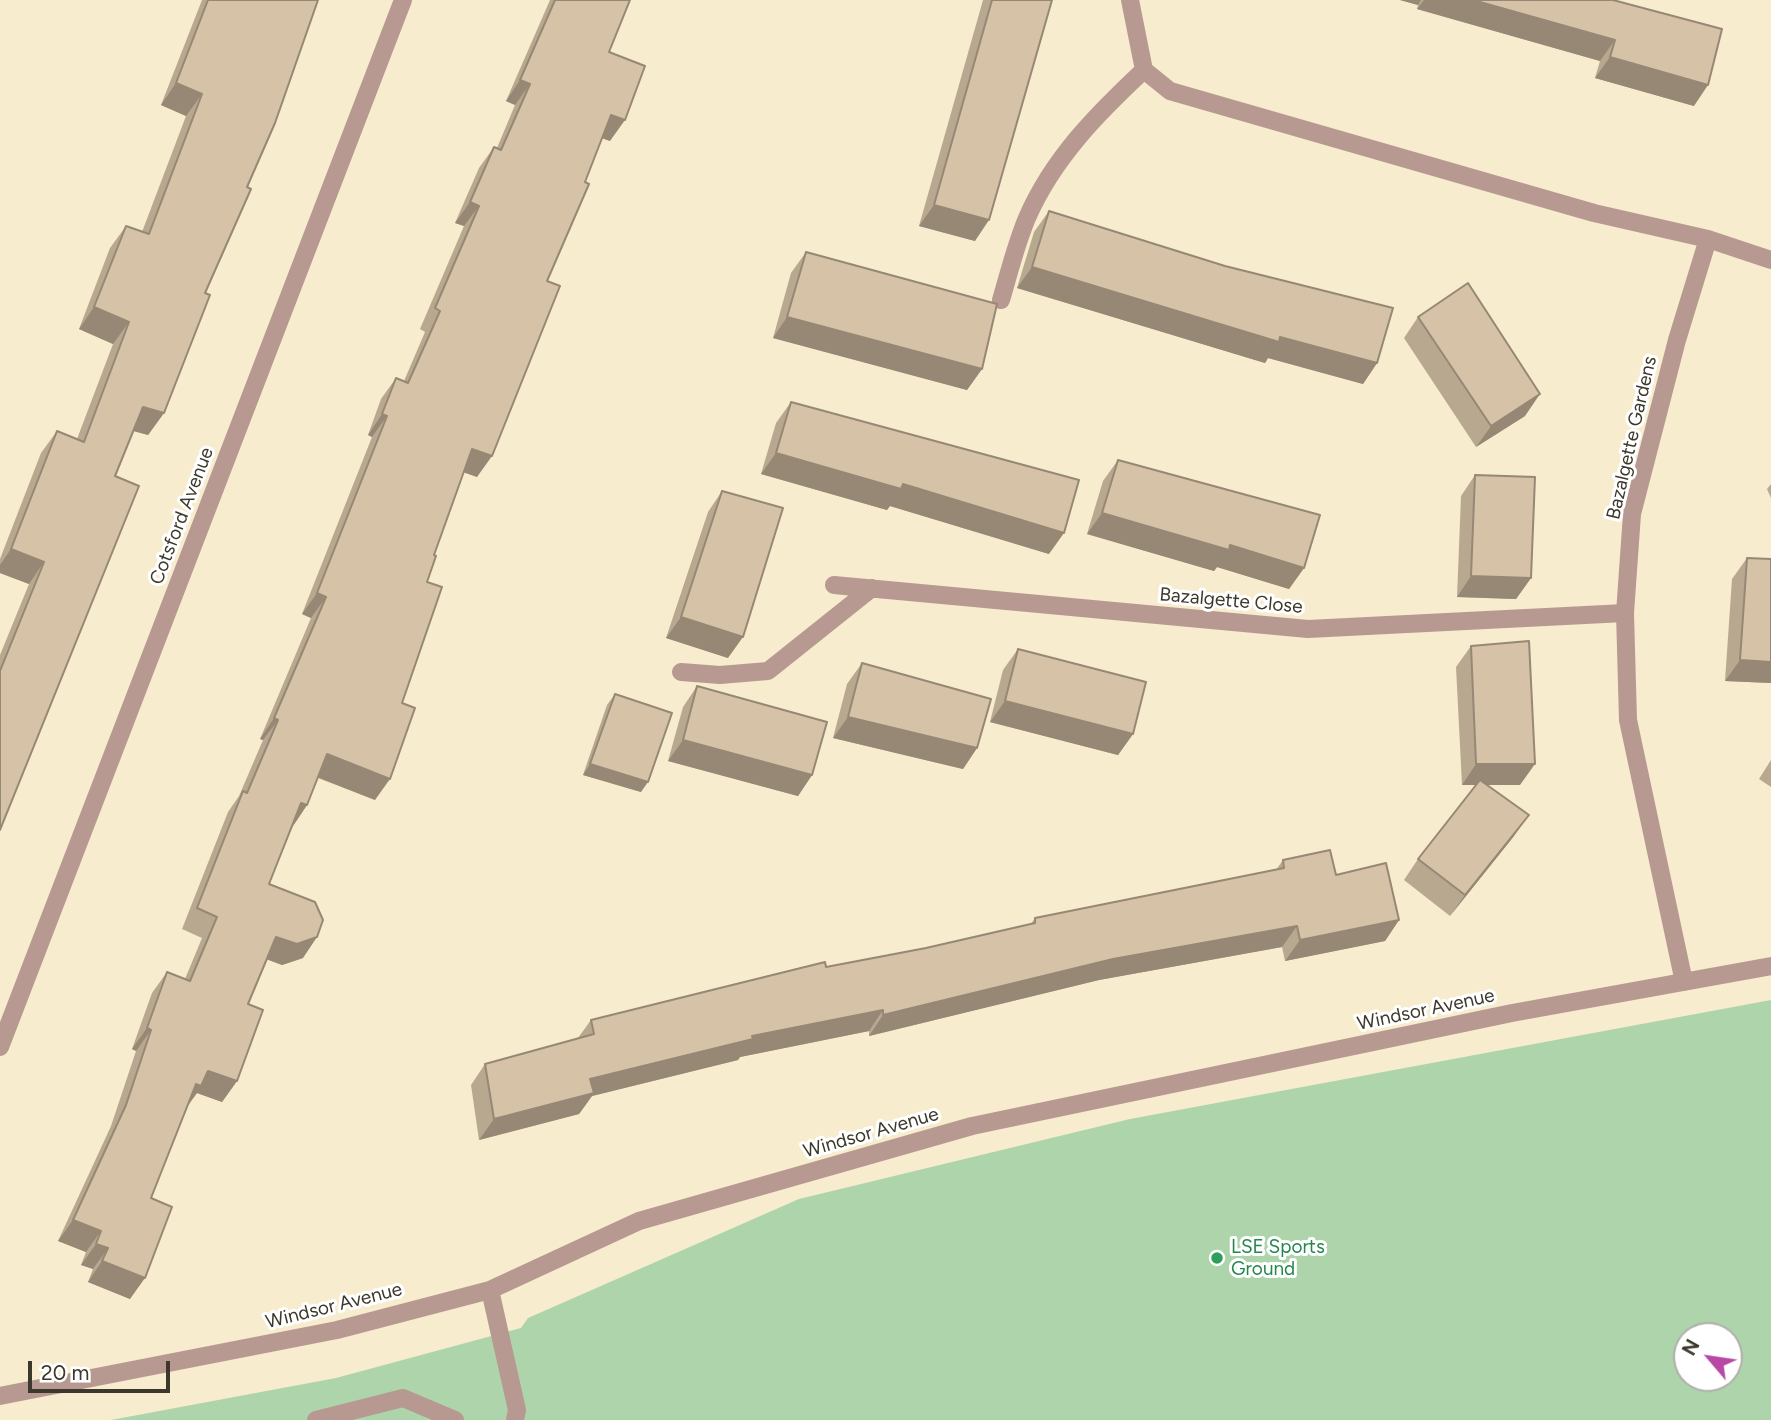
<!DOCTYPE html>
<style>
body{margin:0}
#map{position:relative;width:1771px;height:1420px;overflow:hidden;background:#f7eccd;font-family:Figtree,sans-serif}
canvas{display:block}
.north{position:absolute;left:1673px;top:1322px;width:70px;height:70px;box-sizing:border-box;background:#fff;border:2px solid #b1afaa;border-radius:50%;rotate:299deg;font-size:19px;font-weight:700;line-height:28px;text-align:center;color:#3c382b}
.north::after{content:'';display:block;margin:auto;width:24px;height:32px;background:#b848a5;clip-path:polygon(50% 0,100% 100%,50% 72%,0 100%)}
.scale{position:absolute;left:28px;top:1361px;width:142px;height:32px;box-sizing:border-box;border:4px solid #3c382b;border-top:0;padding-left:9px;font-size:21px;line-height:24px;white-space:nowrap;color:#3c382b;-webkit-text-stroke:5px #fff;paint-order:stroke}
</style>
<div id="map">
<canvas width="1771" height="1420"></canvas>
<div class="north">N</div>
<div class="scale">20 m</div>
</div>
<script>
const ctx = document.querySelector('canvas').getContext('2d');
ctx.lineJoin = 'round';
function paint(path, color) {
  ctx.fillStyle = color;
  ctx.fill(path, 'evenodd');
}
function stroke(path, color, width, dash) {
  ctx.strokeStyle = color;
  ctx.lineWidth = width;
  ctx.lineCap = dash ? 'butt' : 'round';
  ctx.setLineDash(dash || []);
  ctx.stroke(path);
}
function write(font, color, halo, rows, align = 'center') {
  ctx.font = font + ' Figtree,sans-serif';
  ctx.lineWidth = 6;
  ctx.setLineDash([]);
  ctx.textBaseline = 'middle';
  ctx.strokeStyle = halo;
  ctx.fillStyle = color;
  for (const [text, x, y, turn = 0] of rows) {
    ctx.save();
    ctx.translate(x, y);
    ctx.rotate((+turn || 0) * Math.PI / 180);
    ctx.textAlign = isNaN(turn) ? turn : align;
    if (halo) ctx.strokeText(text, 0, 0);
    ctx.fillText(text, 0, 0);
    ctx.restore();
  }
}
const green = new Path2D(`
 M1771,1000V1420H111L336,1378L521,1328L528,1318L799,1199L1130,1119ZM1687,1336H1729V1378H1687Z`);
const minor = new Path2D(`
 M1130,0L1144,70
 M1144,70L1170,91L1594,213L1708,239L1771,260
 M1001,300C1009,273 1016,244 1027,218C1053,158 1098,113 1144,70
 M834,585L1308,629L1625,613
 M681,672L720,675L768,671L872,588
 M1684,982L1628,720L1625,613L1632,514L1677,340L1708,239
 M0,1047L403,0
 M490,1290L517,1410L515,1420
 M0,1396L337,1330L490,1290L639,1221L972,1126L1512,1013L1771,966
 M316,1420L403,1398L455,1420`);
const wall = new Path2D(`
 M202,0H318L205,293L164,413L148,435L133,431L115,476L0,830V655L29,584L0,573V559L41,453L57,431L77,439L113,344L79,329L110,248L126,226L142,232L186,116L161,105Z
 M550,0H630L609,52L610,141L602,138L547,281L477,477L464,472L434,555L427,582L402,703L375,800L318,778L307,805L293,826L269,884L303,958L282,965L266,959L248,1004L237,1081L222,1102L197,1093L188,1106L151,1198L130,1299L88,1282L93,1269L81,1265L86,1252L58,1241L111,1126L136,1051L132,1049L152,993L167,972L185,979L202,938L182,929L228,812L239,796L263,740L260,739L311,618L302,614L372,437L368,435L381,399L396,378L404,381L425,332L420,329L464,226L455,223L479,168L494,147L497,148L515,105L506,101Z
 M983,0H1052L975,241L919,226Z
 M1400,0H1613L1694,106L1595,78L1600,61L1417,9L1418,5Z
 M1049,211L1377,363L1363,384L1268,358L1265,363L1017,288L1034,232Z
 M806,252L982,369L967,390L773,338L791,273Z
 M1418,317L1525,416L1476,447L1404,338Z
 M791,402L1049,554L890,506L887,510L761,474L776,423Z
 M1118,460L1304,568L1289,589L1217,567L1214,571L1087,534L1103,481Z
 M1475,475L1531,578L1516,599L1457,597L1461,496Z
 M1771,484V498L1767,489Z
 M722,491L728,658L666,638L708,512Z
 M1747,558L1771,559V683L1725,681L1732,579Z
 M1471,646L1520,785H1487L1514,836L1450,916L1404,880L1418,859L1475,785H1462L1456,667Z
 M1018,649L1133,734L1118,755L990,722L1003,670Z
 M862,663L977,748L963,769L833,738L847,684Z
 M697,686L812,775L798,796L668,761L683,707Z
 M615,694L641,792L583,775L607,705Z
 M1771,760V787L1759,779Z
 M1283,860L1336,875L1399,920L1385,941L1285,961L1282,947L1099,980L869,1036V1031L740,1057L738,1060L592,1096L579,1114L479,1140L471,1085L485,1064L578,1038L591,1020L826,967L926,948L1031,924L1035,918L1276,870Z`);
const shadedWall = new Path2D(`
 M1400,0H1421L1418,5Z
 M1424,0H1473L1615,40L1600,61L1417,9Z
 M1610,57L1708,85L1694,106L1595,78Z
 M520,80L530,84L515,105L506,101Z
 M176,83L202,94L186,116L161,105Z
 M611,115L625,120L610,141L596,136Z
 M470,202L479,206L464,226L455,223Z
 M934,205L989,220L975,241L919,226Z
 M1032,267L1280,337L1377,363L1363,384L1268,358L1265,363L1017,288Z
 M94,307L129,322L113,344L79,329Z
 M787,317L982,369L967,390L773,338Z
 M1540,394L1525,416L1476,447L1491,426Z
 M143,407L164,413L148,435L127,429Z
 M382,414L387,416L372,437L368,435Z
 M472,449L492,456L477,477L457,470Z
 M776,453L903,484L1064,533L1049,554L890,506L887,510L761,474Z
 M1102,513L1230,545L1304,568L1289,589L1217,567L1214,571L1087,534Z
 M11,549L44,562L29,584L0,573V565Z
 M1471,576L1531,578L1516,599L1457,597Z
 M317,593L326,597L311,618L302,614Z
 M681,617L743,637L728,658L666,638Z
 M1740,660L1771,662V683L1725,681Z
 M1005,701L1133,734L1118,755L990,722Z
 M848,717L977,748L963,769L833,738Z
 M274,718L278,720L263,740L260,739Z
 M683,740L812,775L798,796L668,761Z
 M327,754L390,779L375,800L312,775Z
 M590,764L648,782L641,792L583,775Z
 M1476,764H1535L1520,785H1462Z
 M301,803L307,805L293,826Z
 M1529,815L1514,836L1450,916L1465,895Z
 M1399,920L1385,941L1285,961L1300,940Z
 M1297,926L1282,947L1099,980L869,1036L883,1015L1113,959Z
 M276,937H317L303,958L282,965L261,957Z
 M883,1010L869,1031L740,1057L738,1060L592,1096L579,1114L479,1140L494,1119L590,1079L752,1036Z
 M147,1028L151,1030L136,1051L132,1049Z
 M208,1071L237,1081L222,1102L197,1093L186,1107L196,1084Z
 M73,1220L101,1231L86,1252L58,1241Z
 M96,1244L108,1248L93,1269L81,1265Z
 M102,1261L145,1278L130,1299L88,1282Z`);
const building = new Path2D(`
 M208,0H318L275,123L247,187L251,189L205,293L210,295L164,413L143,407L115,476L139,486L0,830V671L44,562L11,549L57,431L84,442L129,322L94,307L126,226L149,234L202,94L176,83Z
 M555,0H630L609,52L645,66L625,120L611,115L585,182L589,184L547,281L560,286L492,456L472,449L434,555L436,556L427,582L442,587L402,703L415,708L390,779L327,754L307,805L301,803L269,884L315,902L323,920L317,937L297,944L276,937L248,1004L263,1010L237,1081L208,1071L201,1086L196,1084L151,1198L172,1207L145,1278L102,1261L108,1248L96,1244L101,1231L73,1220L126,1105L151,1030L147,1028L167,972L190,981L217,917L197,908L243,791L247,793L278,720L274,718L326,597L317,593L387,416L382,414L396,378L408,383L440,311L435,308L479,206L470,202L494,147L501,150L530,84L520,80Z
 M992,0H1052L989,220L934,205Z
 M1473,0H1613L1722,29L1708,85L1610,57L1615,40Z
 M1049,211L1225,266L1393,308L1377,363L1280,337L1279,342L1032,267Z
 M806,252L997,304L982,369L787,317Z
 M1468,283L1540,394L1491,426L1418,317Z
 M791,402L1079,480L1064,533L903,484L901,489L776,453Z
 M1118,460L1320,515L1304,568L1230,545L1229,550L1102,513Z
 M1475,475L1535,477L1531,578L1471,576Z
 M722,491L783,508L743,637L681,617Z
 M1747,558L1771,559V662L1740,660Z
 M1529,641L1535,764H1476L1471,646Z
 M1018,649L1146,682L1133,734L1005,701Z
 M862,663L991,699L977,748L848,717Z
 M697,686L827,722L812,775L683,740Z
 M615,694L672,713L648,782L590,764Z
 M1480,780L1529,815L1465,895L1418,859Z
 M1330,850L1336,875L1386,863L1399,920L1300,940L1297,926L1113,959L883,1015V1010L752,1036L753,1039L590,1079L594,1093L494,1119L485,1064L594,1034L591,1020L825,962L826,967L926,948L1035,923V918L1284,868L1283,860Z`);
const markers = [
 [1217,1258,7,"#2e9e5b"]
];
const streetNames = [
 ["Bazalgette Gardens",1632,438,-77],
 ["Cotsford Avenue",182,516,-69],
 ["Bazalgette Close",1231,601,5],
 ["Windsor Avenue",1426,1010,-12],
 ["Windsor Avenue",871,1133,-16],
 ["Windsor Avenue",334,1306,-14]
];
const leisureNames = [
 ["LSE Sports",1231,1247],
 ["Ground",1231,1269]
];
paint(green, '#aed4ac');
stroke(minor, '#b79992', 18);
paint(wall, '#b8a890');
paint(shadedWall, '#968875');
paint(building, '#d6c3a7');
stroke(building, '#968875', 2);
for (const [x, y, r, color] of markers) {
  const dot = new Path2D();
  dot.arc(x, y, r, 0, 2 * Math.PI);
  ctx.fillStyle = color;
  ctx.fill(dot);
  stroke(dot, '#fff', 2.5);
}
write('19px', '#3c382b', '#fff', streetNames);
write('19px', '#27864d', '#fff', leisureNames, 'left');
</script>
